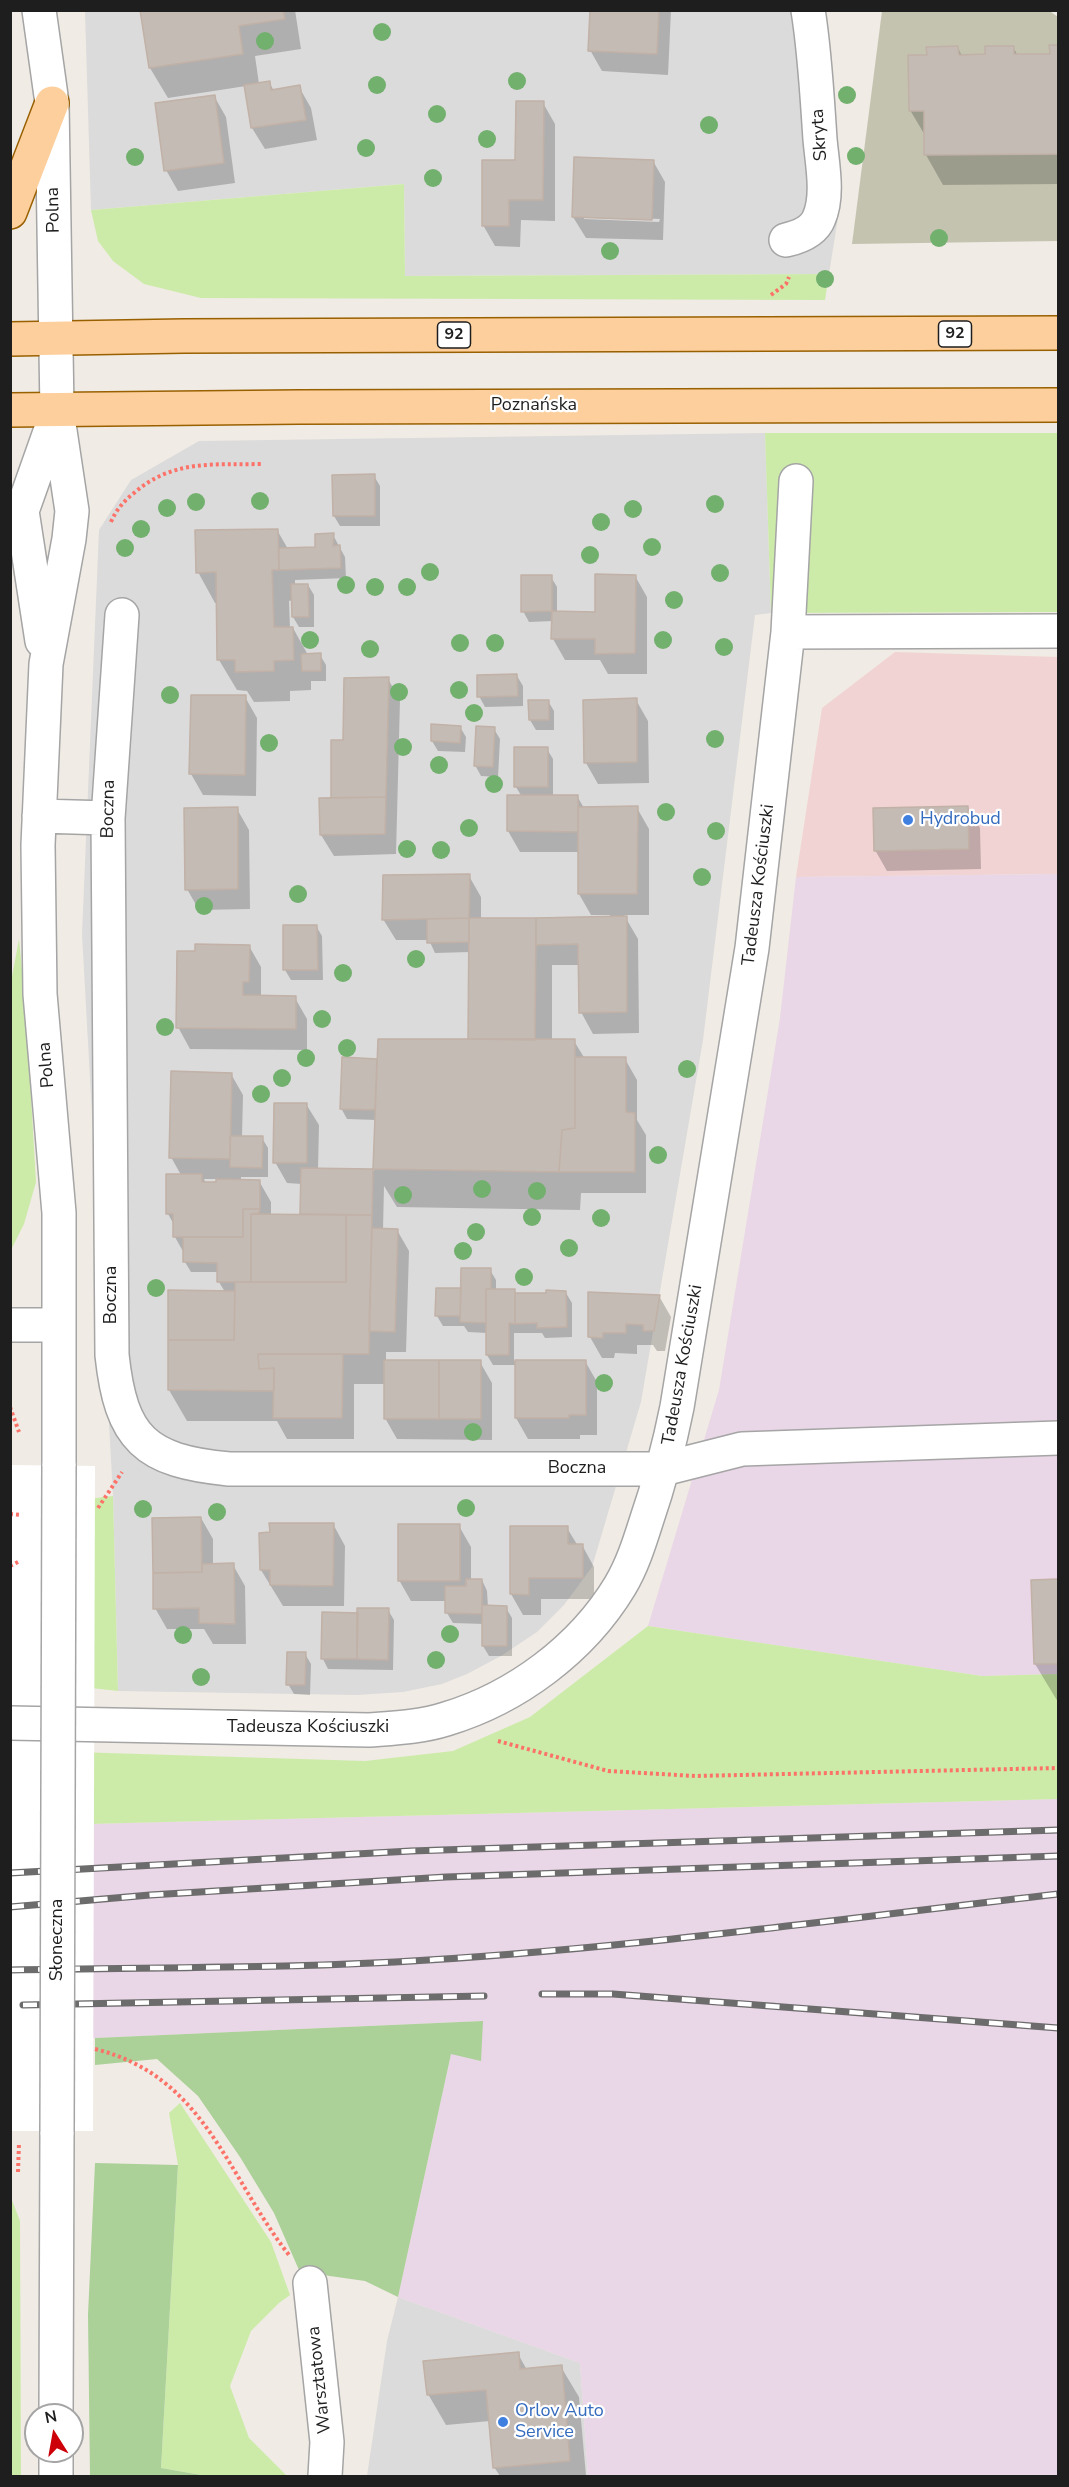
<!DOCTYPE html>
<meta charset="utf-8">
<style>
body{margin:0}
#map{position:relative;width:1069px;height:2487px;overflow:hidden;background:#f0ebe4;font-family:"Nunito Sans",sans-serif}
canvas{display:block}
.frame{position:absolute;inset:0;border:12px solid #1e1e1e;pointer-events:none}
.north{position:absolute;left:24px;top:2403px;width:60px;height:60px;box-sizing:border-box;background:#fff;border:2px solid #a5a5a5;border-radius:50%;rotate:349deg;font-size:16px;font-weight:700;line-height:24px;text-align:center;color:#1e1e1e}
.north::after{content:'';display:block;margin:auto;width:21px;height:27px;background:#cd0009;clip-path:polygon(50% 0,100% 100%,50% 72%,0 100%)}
</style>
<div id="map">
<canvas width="1069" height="2487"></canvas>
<div class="frame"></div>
<div class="north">N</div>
</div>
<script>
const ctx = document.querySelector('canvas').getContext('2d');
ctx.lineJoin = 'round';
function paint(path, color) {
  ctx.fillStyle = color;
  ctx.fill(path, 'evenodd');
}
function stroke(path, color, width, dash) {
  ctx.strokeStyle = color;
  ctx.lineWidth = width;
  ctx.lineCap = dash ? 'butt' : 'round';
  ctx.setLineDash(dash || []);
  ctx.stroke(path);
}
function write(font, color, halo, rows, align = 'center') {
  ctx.font = font + ' "Nunito Sans",sans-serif';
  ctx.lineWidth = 4.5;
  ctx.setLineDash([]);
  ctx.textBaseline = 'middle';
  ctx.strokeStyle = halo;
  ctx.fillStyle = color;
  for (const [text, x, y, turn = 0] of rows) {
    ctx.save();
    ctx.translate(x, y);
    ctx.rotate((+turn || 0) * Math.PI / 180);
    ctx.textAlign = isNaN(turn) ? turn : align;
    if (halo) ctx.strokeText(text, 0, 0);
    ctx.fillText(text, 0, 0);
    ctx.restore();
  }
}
const residential = new Path2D(`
 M85,11H817L841,199L829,274L405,276L404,184L91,210Z
 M765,433L771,613L755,615L703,1040L641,1402L592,1567L564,1605L537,1632L501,1656L467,1674L442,1684L403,1692L357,1695L118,1691L113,1496L82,934L99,530L131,480L199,441Z
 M398,2297L580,2363L588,2476H367L387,2341Z`);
const commercial = new Path2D(`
 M895,652L1058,657V874L796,877L822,708Z`);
const industrial = new Path2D(`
 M1058,874V1674L982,1676L648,1626L719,1390L780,1018L796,877Z
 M1058,1799V2476H588L580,2363L398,2297L451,2054L483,2021L95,2038H11L10,1826Z`);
const construction = new Path2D(`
 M1048,10L1058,17V241L852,244L882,11Z`);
const grass = new Path2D(`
 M404,184L405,276L829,274L825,300L201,298L144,284L113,261L98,241L91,210Z
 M765,433H1058V612L771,613Z
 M19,939L26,1011L36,1182L24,1224L11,1250L10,987Z
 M113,1496L118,1691L11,1679V1508C44,1511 79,1499 113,1496Z
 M648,1626L982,1676L1058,1674V1799L11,1826V1750L365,1761L453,1751L530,1717Z
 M180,2103L271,2242L290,2295L279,2303L251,2331L230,2386L249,2438L287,2476H207L161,2468L178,2165L169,2113Z
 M10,2195L20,2221L21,2476H10Z`);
const forest = new Path2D(`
 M483,2021L481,2061L451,2054L398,2297L365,2281L323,2275L306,2286L274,2213L240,2157L198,2096L157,2059L95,2065V2038Z
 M95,2163L178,2165L161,2468L207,2476H90L88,2315Z`);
const pier = new Path2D(`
 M11,1465L95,1466L93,2131H11Z`);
const shadow = new Path2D(`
 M142,10H295L301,49L255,56L259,84L269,82L274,91L299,87L311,108L317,140L265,149L252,128L246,86L168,98L150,68Z
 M592,10H671L668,75L602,71L590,50Z
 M1013,47L1018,56L1051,55V47H1058V184L943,185L926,155V137L910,110L928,57L958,48L962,56H987Z
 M214,96L226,117L235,183L178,191L166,170Z
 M543,103L555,124V221L521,220L520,247L495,246L483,225L517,161Z
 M653,161L665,182L663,240L586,238L573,217ZM584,216L660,219L659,222L584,219Z
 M374,476L380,486V526H340L334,516Z
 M277,530L288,549L317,548L333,535L345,557L346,578L295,580V586L308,585L314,595V627H299L293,617V600L289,601L290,628H293L308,655H320L326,665V681H311V690L290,691V701L254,702L247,691L237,690L219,660L218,603H215L198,572Z
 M635,576L647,597V674H608L600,660H565L553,639V621L529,622L523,611L551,577L557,587V613H597Z
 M517,676L523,686V706L485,707L479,696Z
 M388,679L400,700L396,854L334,856L321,835L333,800L345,741Z
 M245,697L257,718L256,796L203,795L191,774Z
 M636,700L648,721L649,783L598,784L586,763Z
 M548,701L554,711V730H536L530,720Z
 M460,727L466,737L465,752L438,751L432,741Z
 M494,729L500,739L498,777L481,776L475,765Z
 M547,749L553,759V796H577L584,808H637L649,829V915H624L638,939L639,1033L593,1034L581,1012L580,965H552V1041H574L585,1059H625L637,1080V1120L646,1135V1193H581L580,1210L397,1207L384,1186L383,1230H397L409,1251L406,1352H386V1362H480L492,1383V1440L397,1439L385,1418V1384H354V1439H287L277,1421H187L169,1390L170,1292H225L219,1282V1272H191L185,1262V1255L175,1237V1226L168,1214L181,1175L171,1157L231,1074L243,1095L242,1137L262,1138L268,1148V1177H241V1181H259L271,1202V1215H301L302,1184L287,1183L275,1162L306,1104L319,1125L318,1170L374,1171L376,1120L347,1119L341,1108L344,1059L378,1061L470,1041V952L435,953L429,940H396L383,919L469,876L481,897V920L610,918V915H591L579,894V852H520L508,831V797H522L516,787ZM204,1179H218V1184H206Z
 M967,807L980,828L981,869L887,871L875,850Z
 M237,809L249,830L250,909L199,910L187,889Z
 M316,926L322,936L323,980H291L285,970Z
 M249,946L261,967V997L295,998L307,1019V1050L190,1049L178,1027Z
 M490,1270L496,1280V1291L514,1290L516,1294L566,1293L572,1303V1337L545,1338L542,1333H514V1361H585L597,1382V1435H580V1439H528L516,1418V1365H493L487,1355V1333L468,1332L464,1326H443L437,1316L462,1290Z
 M659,1296L671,1317L665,1351H657L653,1345H637V1354L615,1353L614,1358H602L590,1337Z
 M201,1518L213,1539V1565H233L245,1586L246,1644H213L204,1629H167L155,1608Z
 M333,1524L345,1546L344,1606H283L261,1570Z
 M459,1526L471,1547V1581L482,1580L487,1591L488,1607L506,1608L512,1618V1656H489L483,1646L484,1624L453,1623L447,1613V1601H411L399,1580Z
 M567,1528L578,1546L582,1545L594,1567V1599H541V1615H523L511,1594Z
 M1033,1581H1058V1702L1035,1664Z
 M388,1610L394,1620L393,1670L328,1669L323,1659Z
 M305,1654L311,1664L310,1695L294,1694L288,1684Z
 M518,2354L527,2370L561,2367L579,2397L586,2476H500L494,2467L490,2421L446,2425L428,2394Z`);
const building = new Path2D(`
 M140,10H283L285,19L239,26L243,54L149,68Z
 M590,10H659L657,54L588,51Z
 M1049,45H1058V154L924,155V111H909L908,55H927L926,47L958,46L959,55L985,54V46H1014V54H1050Z
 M270,81L271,90L300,85L306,120L251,128L244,85Z
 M215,95L224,163L164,171L155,103Z
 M516,101H544L543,200H509V226H482V160H515Z
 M574,157L654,160L652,220L572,217Z
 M375,474V516H333L332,475Z
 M278,529L279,570H272L274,627H293L294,660L274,661V671L235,672V660H217L216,572L196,573L195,530Z
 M334,533L333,546L340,545L341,568L279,570V548L315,547V534Z
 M595,574L636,575L635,653L595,654V639H551L552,611L595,612Z
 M521,575H552V611L521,612Z
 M291,584H308L309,617H292Z
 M321,653V671H302L301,654Z
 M517,674L518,696L477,697V675Z
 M389,677L386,797L331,798V740H343L344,678Z
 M191,695H246L245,775L189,774Z
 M637,698V762L584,763L583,700Z
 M528,700H549V720H529Z
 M431,724L461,726L460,743L431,741Z
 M476,726L495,727L493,767L474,766Z
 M514,747H548V787H514Z
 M507,795H578V832L507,831Z
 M386,797L385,834L320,835L319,798Z
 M638,806L637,894H578V807Z
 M968,806L969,849L874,851L873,808Z
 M238,807V889L185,890L184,808Z
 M470,874L469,918L382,920L383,875Z
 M627,916V1012L579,1013L578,944L536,945V918Z
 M469,918H536L535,1040L468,1039Z
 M469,918V942L427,943V919Z
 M283,925H317L318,970H283Z
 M195,944L250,945L249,982H243V995L296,996V1029L176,1028L177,951H195Z
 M378,1039H575V1128L562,1130L559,1172L373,1169Z
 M342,1057L377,1059L375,1110L340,1109Z
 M575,1057H626V1112L635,1113V1172H559L562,1130L575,1128Z
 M171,1071L232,1073L230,1159L169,1158Z
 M274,1103H307V1163H273Z
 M230,1136H263L262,1168L230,1167Z
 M301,1168L373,1169L372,1215L300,1214Z
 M166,1174H202V1182H216V1179L260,1180V1209H243V1237H173V1214H166Z
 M243,1209H260L259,1213L251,1214V1282H217V1263L183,1262V1237H243Z
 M251,1214L346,1215V1282H251Z
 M346,1215H372L369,1354H258L259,1369L274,1368V1391L168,1390V1340H234L235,1282H346Z
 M372,1228L398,1229L395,1332L369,1331Z
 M461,1268H491V1289H486V1323L460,1322Z
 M436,1288H461L460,1316H435Z
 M486,1289H515V1324L509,1323V1355H486Z
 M168,1290L235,1291L234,1340H168Z
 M546,1290L566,1291L567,1327L537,1328V1323L515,1324V1293H546Z
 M588,1292L660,1295L654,1331H643V1325L626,1324V1333H603V1338L588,1337Z
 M258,1354H343L342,1418H273L274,1368L259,1369Z
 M384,1360H439V1419H384Z
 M439,1360H481V1419H439Z
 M515,1360H586V1415H569V1418H515Z
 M201,1517L202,1572L153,1573L152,1518Z
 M269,1523H334L333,1586L270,1585V1570H260L259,1533L270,1532Z
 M398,1524H460V1581H398Z
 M510,1526H568V1544H583V1578H529V1595L510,1594Z
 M234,1563L235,1624L199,1623V1608L153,1609V1573L202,1572V1564Z
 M466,1579H482V1614L445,1613V1586H466Z
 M1058,1579V1664H1034L1031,1580Z
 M482,1605L507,1606V1646H482Z
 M357,1608H389L388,1660L357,1659Z
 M322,1612L358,1613L357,1659H321Z
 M287,1652H306L305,1685H286Z
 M519,2352L520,2369L562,2365L570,2461L493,2468L486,2390L427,2395L423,2361Z`);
const path = new Path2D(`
 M771,295L786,284L789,277
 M111,522C116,510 124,501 134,493C173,459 214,465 263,464
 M10,1407L19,1432
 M98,1508L122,1472
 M10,1514L22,1515
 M10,1566L20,1561
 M498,1741L608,1771L695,1776L1058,1768
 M95,2049C205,2076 227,2176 289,2255`);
const minor = new Path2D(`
 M39,10L52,103L57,411L72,511L69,539L46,664L38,845L40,994L59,1213V1466
 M786,240C799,237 814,231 819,218C829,195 822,163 820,139C817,96 815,53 808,10
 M122,615L108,818L112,1355C121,1439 145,1461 229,1469H663L742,1449L1058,1438
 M788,632L1058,631
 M42,641L22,511L56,415
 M39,816L108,818
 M10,1325H58
 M10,1723L369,1730C394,1728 421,1727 446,1719C516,1698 582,1649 620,1586C632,1566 639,1544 646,1522C659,1484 669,1447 677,1407L752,948L788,632L796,481
 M310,2283L327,2442L325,2476
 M56,2415L57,2132
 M56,2451V2476`);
const major = new Path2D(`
 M10,212L52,103
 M10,339L184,336L1058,333
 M10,410L299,407L1058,405`);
const rail = new Path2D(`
 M10,1873L411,1851L1058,1830
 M10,1907L150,1895L446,1877L1058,1856
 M10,1970C149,1967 289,1969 428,1960C639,1947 849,1918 1058,1894
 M542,1994H613L1058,2028
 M23,2005L484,1996`);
const pathBridge = new Path2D(`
 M18,2172L19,2143`);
const minorBridge = new Path2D(`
 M57,2132L59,1466`);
const trees = [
 [382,32],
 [265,41],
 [517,81],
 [377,85],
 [847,95],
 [437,114],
 [709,125],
 [487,139],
 [366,148],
 [856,156],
 [135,157],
 [433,178],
 [939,238],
 [610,251],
 [825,279],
 [260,501],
 [196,502],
 [715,504],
 [167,508],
 [633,509],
 [601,522],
 [141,529],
 [652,547],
 [125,548],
 [590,555],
 [430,572],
 [720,573],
 [346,585],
 [375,587],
 [407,587],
 [674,600],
 [310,640],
 [663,640],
 [460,643],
 [495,643],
 [724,647],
 [370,649],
 [459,690],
 [399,692],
 [170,695],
 [474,713],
 [715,739],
 [269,743],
 [403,747],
 [439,765],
 [494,784],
 [666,812],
 [469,828],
 [716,831],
 [407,849],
 [441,850],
 [702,877],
 [298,894],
 [204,906],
 [416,959],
 [343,973],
 [322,1019],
 [165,1027],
 [347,1048],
 [306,1058],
 [687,1069],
 [282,1078],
 [261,1094],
 [658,1155],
 [482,1189],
 [537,1191],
 [403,1195],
 [532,1217],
 [601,1218],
 [476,1232],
 [569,1248],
 [463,1251],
 [524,1277],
 [156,1288],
 [604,1383],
 [473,1432],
 [466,1508],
 [143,1509],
 [217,1512],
 [450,1634],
 [183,1635],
 [436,1660],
 [201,1677]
];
const markers = [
 [908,820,6,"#3f7fe0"],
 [503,2422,6,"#3f7fe0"]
];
const shields = [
 [955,334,33],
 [454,335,33]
];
const shieldNames = [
 ["92",955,334],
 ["92",454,335]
];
const streetNames = [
 ["Skryta",820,135,-94],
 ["Polna",54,210,-91],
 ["Poznańska",534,406],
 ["Boczna",109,809,-89],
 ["Tadeusza Kościuszki",759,885,-83],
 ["Polna",47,1065,-95],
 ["Boczna",112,1295,-90],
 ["Tadeusza Kościuszki",683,1365,-80],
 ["Boczna",577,1469],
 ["Tadeusza Kościuszki",308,1728],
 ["Słoneczna",58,1940,-90],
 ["Warsztatowa",320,2380,-96]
];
const shopNames = [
 ["Hydrobud",920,820],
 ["Orlov Auto",515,2412],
 ["Service",515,2433]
];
paint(residential, '#dcdbdb');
paint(commercial, '#f1d3d3');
paint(industrial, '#e9d6e6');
paint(construction, '#c4c3b0');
paint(grass, '#cceba9');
paint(forest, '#abd098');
paint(pier, '#fff');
paint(shadow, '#0003');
paint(building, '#c4bbb4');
stroke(building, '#c1b1a6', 1.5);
stroke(minor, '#a5a5a5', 36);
stroke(major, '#996000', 36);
stroke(path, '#fc7269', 4, [3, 3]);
stroke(minor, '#fff', 33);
stroke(major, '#fdcf9c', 33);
stroke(rail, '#6c6c6c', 7);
stroke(rail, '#fff', 4.5, [14]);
stroke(minorBridge, '#a5a5a5', 36, []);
stroke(pathBridge, '#fc7269', 4, [3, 3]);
stroke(minorBridge, '#fff', 33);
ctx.fillStyle = '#72b06e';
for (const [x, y] of trees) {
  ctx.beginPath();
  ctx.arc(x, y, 9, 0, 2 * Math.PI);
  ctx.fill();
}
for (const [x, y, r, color] of markers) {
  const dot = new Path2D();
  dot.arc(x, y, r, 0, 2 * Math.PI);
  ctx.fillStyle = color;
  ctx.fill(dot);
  stroke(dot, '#fff', 2);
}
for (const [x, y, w] of shields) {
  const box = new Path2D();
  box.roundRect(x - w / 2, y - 13, w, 26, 4.5);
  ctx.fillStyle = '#fff';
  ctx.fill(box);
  stroke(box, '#1e1e1e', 1.5);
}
write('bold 16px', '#1e1e1e', null, shieldNames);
write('18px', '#1e1e1e', '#fff', streetNames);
write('18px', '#366cbe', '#fff', shopNames, 'left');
</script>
